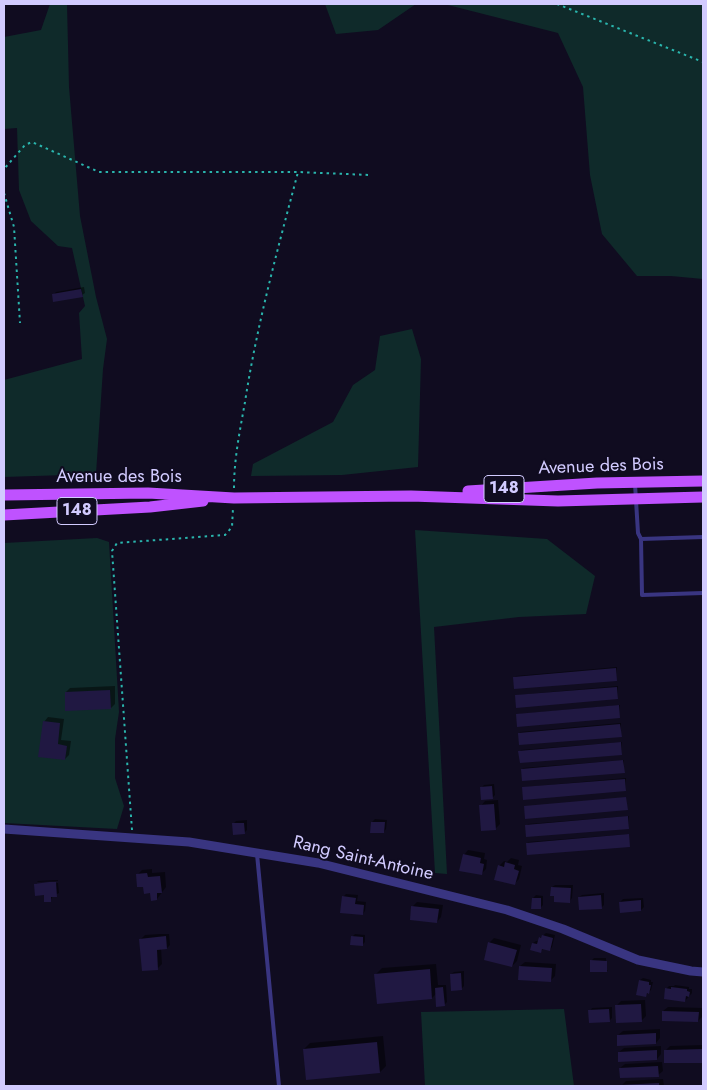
<!DOCTYPE html>
<style>
body{margin:0}
#map{position:relative;width:707px;height:1090px;overflow:hidden;background:#100c20;font-family:Jost,sans-serif}
canvas{display:block}
.frame{position:absolute;inset:0;border:5px solid #d2cbff;pointer-events:none}
</style>
<div id="map">
<canvas width="707" height="1090"></canvas>
<div class="frame"></div>
</div>
<script>
const ctx = document.querySelector('canvas').getContext('2d');
ctx.lineJoin = 'round';
function paint(path, color) {
  ctx.fillStyle = color;
  ctx.fill(path, 'evenodd');
}
function stroke(path, color, width, dash) {
  ctx.strokeStyle = color;
  ctx.lineWidth = width;
  ctx.lineCap = dash ? 'butt' : 'round';
  ctx.setLineDash(dash || []);
  ctx.stroke(path);
}
function write(font, color, halo, rows, align = 'center') {
  ctx.font = font + ' Jost,sans-serif';
  ctx.lineWidth = 4;
  ctx.setLineDash([]);
  ctx.textBaseline = 'middle';
  ctx.strokeStyle = halo;
  ctx.fillStyle = color;
  for (const [text, x, y, turn = 0] of rows) {
    ctx.save();
    ctx.translate(x, y);
    ctx.rotate((+turn || 0) * Math.PI / 180);
    ctx.textAlign = isNaN(turn) ? turn : align;
    if (halo) ctx.strokeText(text, 0, 0);
    ctx.fillText(text, 0, 0);
    ctx.restore();
  }
}
const green = new Path2D(`
 M50,4H67L69,87L80,216L96,297L107,339L103,369L96,474L4,477V380L82,359L79,313L85,306L72,248L58,246L31,221L19,190L17,128L4,129V37L41,30Z
 M325,4H416L378,30L336,34Z
 M444,4H703V279L671,276H637L602,234L590,175L583,87L558,33Z
 M412,329L421,359L418,467L342,475L251,476L253,464L333,422L353,385L375,370L380,336Z
 M415,530L547,539L595,576L586,614L519,617L434,627L447,874L435,873Z
 M97,538L109,542L119,712L115,739V778L124,806L117,829L4,823V543Z
 M564,1009L574,1086H425L421,1012Z`);
const shadow = new Path2D(`
 M84,287L85,293L82,295H53L56,292Z
 M617,667L616,679L514,677L516,676Z
 M115,686V704L111,708L66,692L70,688Z
 M618,686V698L517,707V695Z
 M620,705L619,717L518,715L519,714Z
 M48,717L64,719L61,740L71,741L69,755L65,759L44,722Z
 M621,723V735L519,733L520,732Z
 M622,742V753L520,751L521,750Z
 M624,760V771L522,769L523,768Z
 M626,778V790L524,788L525,787Z
 M494,784L495,795L492,798L481,788L484,785Z
 M498,800L500,824L495,829L481,806L485,801Z
 M629,816V827L527,825L528,824Z
 M375,819L387,820L386,829L384,832L372,822Z
 M247,820V830L244,833L233,824L236,821Z
 M629,834V845L527,843L528,842Z
 M468,850L485,853L484,859L487,860L486,869L481,874L464,855Z
 M511,858L519,860L518,865L522,866L519,879L514,884L499,866L504,861L507,862Z
 M152,869V873L165,872L166,887L157,899L144,885L137,875L142,870Z
 M58,880V881L37,882L38,881Z
 M37,883V885L58,883L59,893L53,896L50,901L35,884Z
 M555,885H573L572,898L570,901L552,887Z
 M604,893V905L602,907L579,897L582,895Z
 M346,894L358,895L357,901L366,902L365,911L363,914L343,897Z
 M536,895L543,896V905L540,908L533,898Z
 M643,898L644,907L641,910L620,902L623,899Z
 M417,902L443,905L441,917L437,922L413,906Z
 M546,933L555,935L552,947L550,950L544,948L541,951L533,943L536,941H539L540,938Z
 M160,934H169L170,945L167,948H161L162,964L158,968L141,939L145,935Z
 M355,934L365,935V942L362,945L352,937Z
 M494,938L521,945L517,961L512,966L489,943Z
 M594,958H606V970H608L607,971L591,961Z
 M525,962L556,964L555,976L550,981L520,966Z
 M436,964L438,985H446L447,1002L444,1005L436,994L432,998L376,974L382,968Z
 M464,971V986L461,989L451,974L454,972Z
 M643,978L651,980V982H653L651,990L645,996L640,980Z
 M675,985L689,987V989H692V993L685,1001L666,989L669,986H674Z
 M645,1000L646,1016L641,1021L616,1006L621,1001Z
 M612,1007V1018L609,1021L590,1011L592,1008Z
 M668,1007L703,1008L702,1017L698,1021L663,1011Z
 M660,1029V1038L656,1043L618,1035L623,1031Z
 M383,1036L386,1066L380,1072L304,1049L310,1043Z
 M703,1045V1062H666V1050L670,1046Z
 M661,1046V1054L657,1059L619,1052L624,1048Z
 M662,1062L663,1071L658,1075L620,1068L625,1064Z
 M663,1079L664,1086H621L626,1081Z`);
const building = new Path2D(`
 M81,289L83,297L53,302L52,294Z
 M616,668L617,681L514,689L513,677Z
 M617,687L618,699L516,708L515,695Z
 M110,690L111,709L65,711V692Z
 M619,705L620,718L517,727L516,714Z
 M43,721L60,723L58,744L67,746L65,760L38,757Z
 M620,724L622,737L519,745L518,733Z
 M621,742L622,755L520,763L518,751Z
 M623,760L625,773L522,781L521,769Z
 M625,779L626,791L523,800L522,787Z
 M492,786L493,799L481,800L480,787Z
 M626,797L628,810L525,819L524,806Z
 M494,804L496,830L481,831L479,805Z
 M628,816L629,829L526,837L525,825Z
 M371,822H385L384,833H370Z
 M232,823H244L245,834L233,835Z
 M629,834L630,847L527,855L526,843Z
 M463,854L481,858L480,863L484,864L482,875L459,871Z
 M505,862L515,865L514,869L519,871L515,885L494,880L498,865L504,867Z
 M147,873L148,877L160,876L162,893H157V900L151,901L150,893L144,894L143,887H137L136,874Z
 M49,882H56L57,897H51V902H44V895L35,896L34,884Z
 M551,887L571,888L570,903L554,902V896H550Z
 M601,895L602,909L579,910L578,897Z
 M342,896L356,898L355,904L364,905L363,915L340,913Z
 M532,898H541V909H531Z
 M641,900V911L620,913L619,902Z
 M411,906L439,909L437,923L410,920Z
 M542,935L553,938L550,951L542,949L541,953L530,950L532,943L537,944L539,937L541,938Z
 M166,936L167,949L157,950L158,970L142,971L139,939Z
 M351,936L363,937V946L350,945Z
 M488,942L517,950L512,967L484,960Z
 M590,960L607,961V972H590Z
 M519,966L552,968L551,982L518,980Z
 M430,969L432,999L377,1004L374,974Z
 M461,973L462,990L451,991L450,974Z
 M639,980L649,982V985H651L649,994L647,993L646,997L636,995Z
 M443,987L445,1006L436,1007L435,988Z
 M671,987L687,989V991L690,992L689,997L686,996L685,1002L664,999L665,988L671,989Z
 M641,1004L642,1022L616,1023L615,1005Z
 M609,1009L610,1022L589,1023L588,1010Z
 M662,1011L699,1012L698,1022L662,1021Z
 M656,1033V1044L617,1046V1035Z
 M377,1042L380,1073L306,1080L303,1049Z
 M703,1049V1063H664V1050Z
 M657,1050V1060L618,1062V1052Z
 M658,1066L659,1077L620,1078L619,1068Z
 M659,1083V1086H620V1085Z`);
const path = new Path2D(`
 M557,4L703,62
 M4,173V169L25,145L32,142L99,172H298L370,175
 M4,193L14,227L20,323
 M234,488C234,459 240,430 245,402C257,324 278,248 298,172
 M132,830L112,551L117,543L225,535L232,527L233,508`);
const service = new Path2D(`
 M635,484L638,533L641,539L642,595L703,593
 M641,539L703,537
 M257,854L279,1086`);
const tertiary = new Path2D(`
 M4,829L189,842L318,863L507,910L563,929L638,960L691,971L703,972`);
const primary = new Path2D(`
 M468,491L597,483L703,481
 M4,495L148,493L234,498L411,496L558,501L703,497
 M4,515L150,507L203,501`);
const shields = [
 [504,489,40],
 [77,511,40]
];
const shieldNames = [
 ["148",504,489],
 ["148",77,511]
];
const streetNames = [
 ["Avenue des Bois",601,467,-2],
 ["Avenue des Bois",119,478],
 ["Rang Saint-Antoine",363,859,13]
];
paint(green, '#0f2a2a');
paint(shadow, '#0007');
paint(building, '#201842');
stroke(path, '#2ab5ad', 2, [2.5, 4]);
stroke(service, '#393581', 4);
stroke(tertiary, '#393581', 9);
stroke(primary, '#bf52ff', 11);
for (const [x, y, w] of shields) {
  const box = new Path2D();
  box.roundRect(x - w / 2, y - 13.5, w, 27, 4);
  ctx.fillStyle = '#100c20';
  ctx.fill(box);
  stroke(box, '#d2cbff', 1);
}
write('bold 16px', '#d2cbff', null, shieldNames);
write('18px', '#d2cbff', '#100c20', streetNames);
</script>
